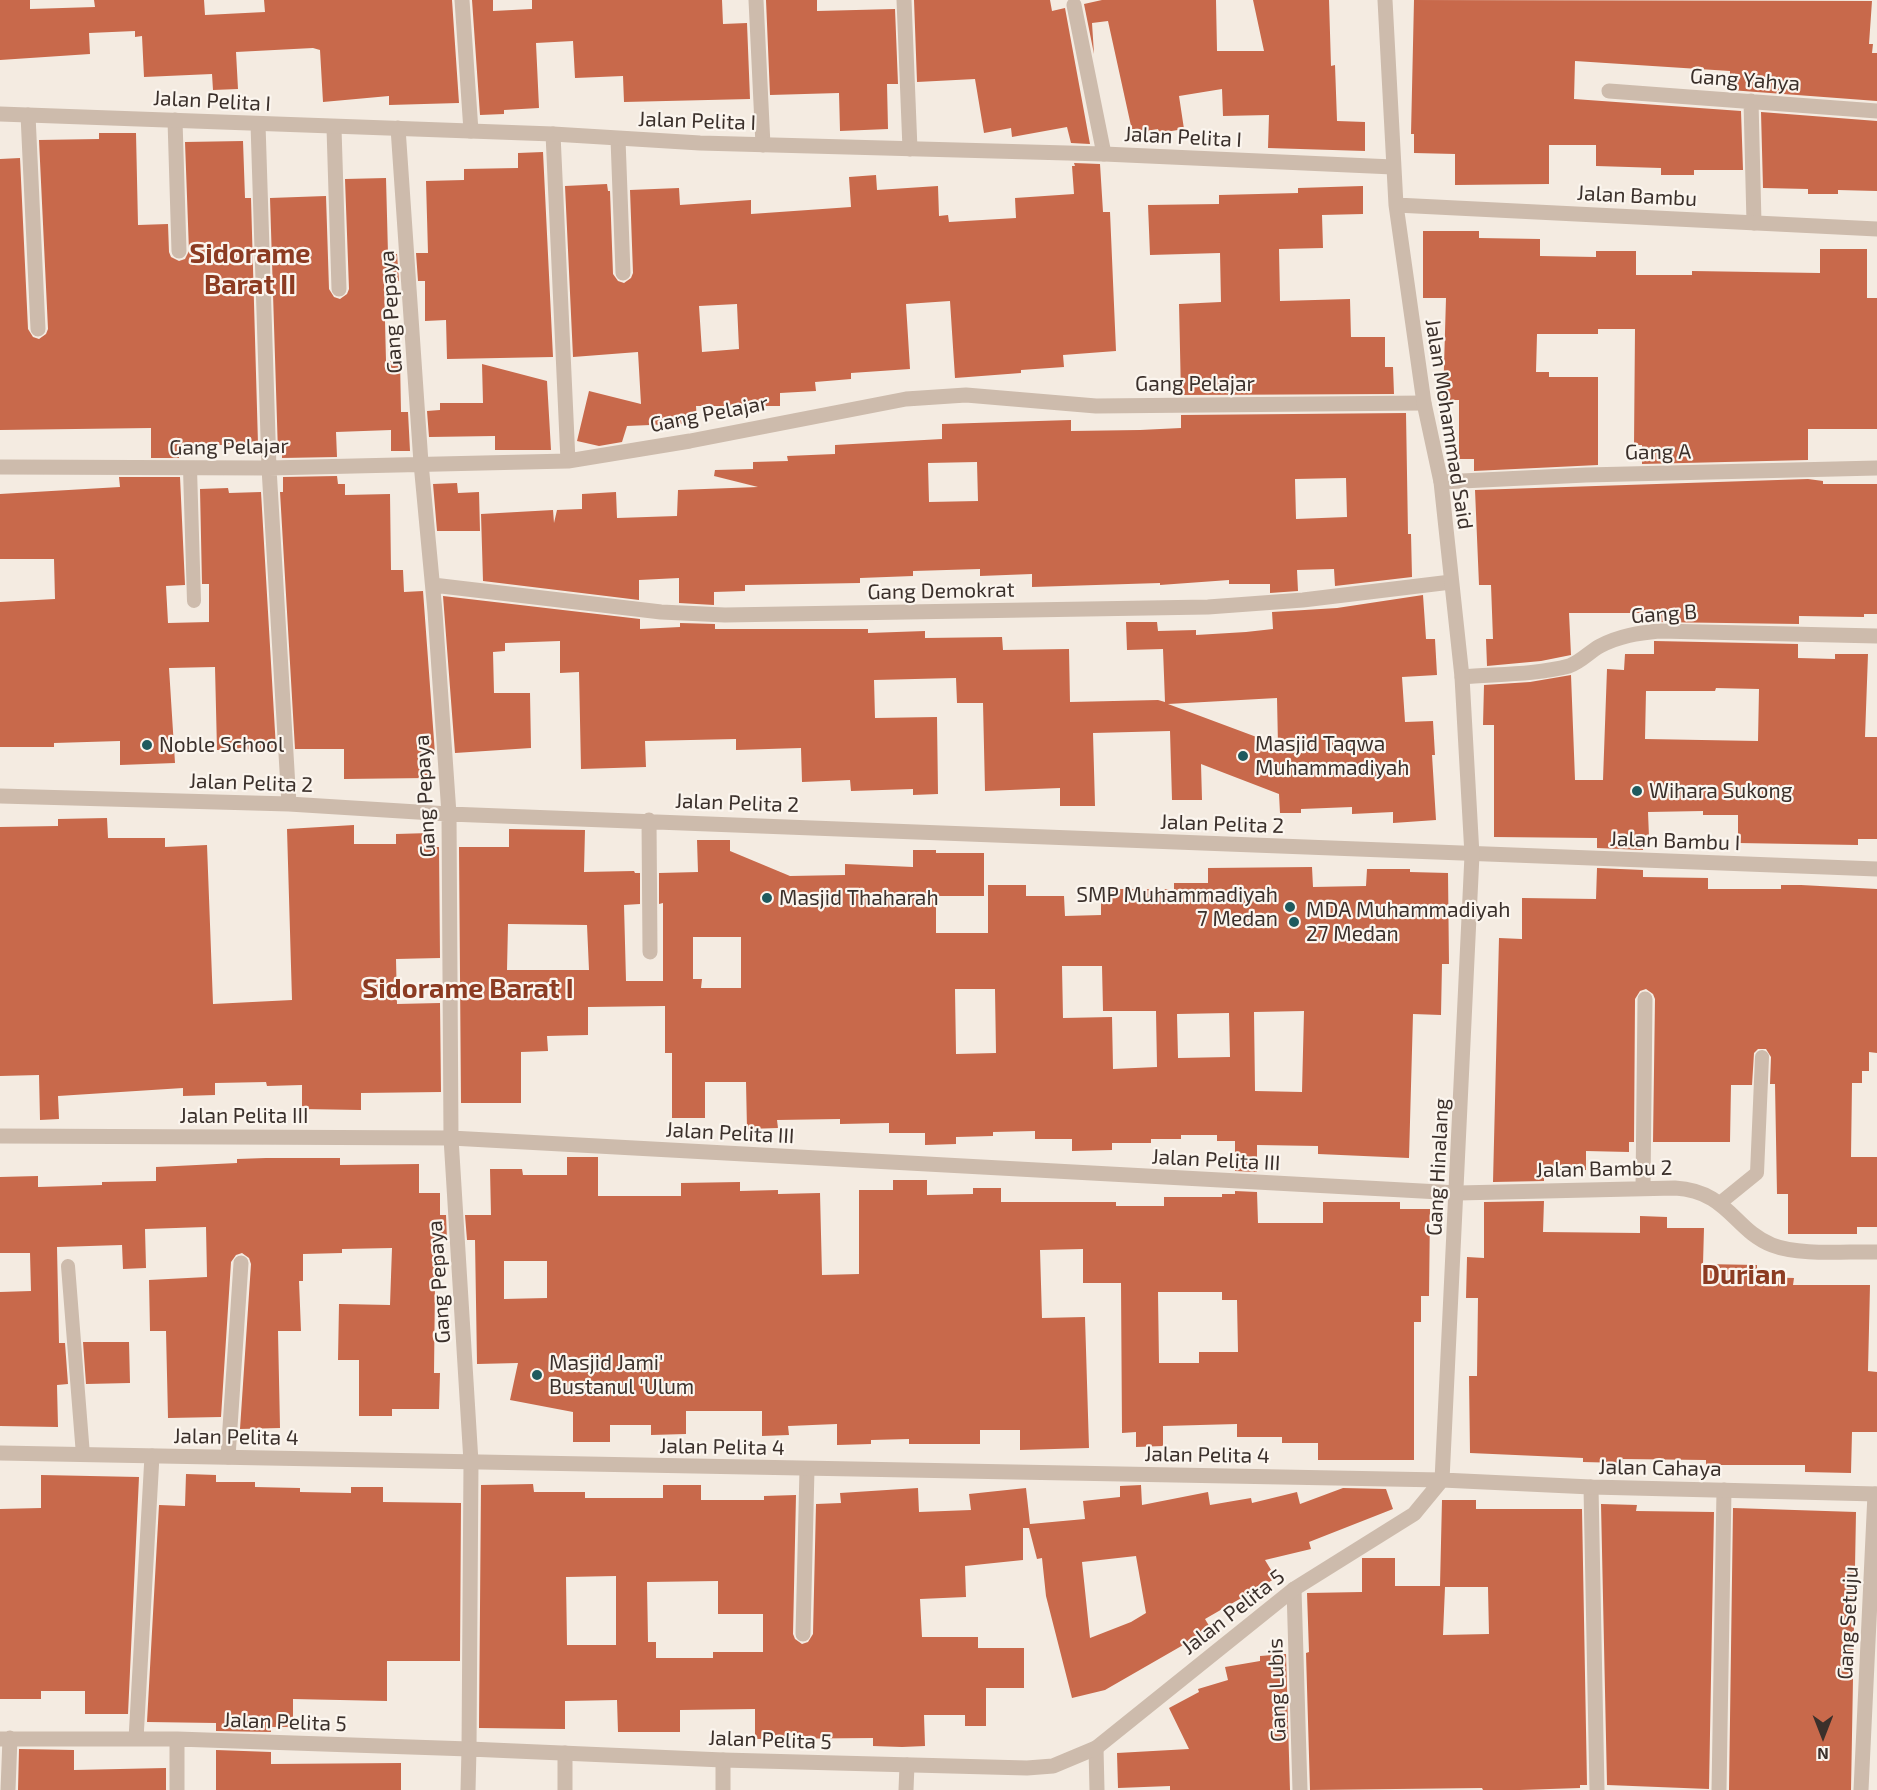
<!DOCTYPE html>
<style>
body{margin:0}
#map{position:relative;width:1877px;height:1790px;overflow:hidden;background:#f4ebe1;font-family:"Exo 2",sans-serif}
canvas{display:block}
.north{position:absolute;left:1793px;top:1706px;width:60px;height:60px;-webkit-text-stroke:4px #fbf5ee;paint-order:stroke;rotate:180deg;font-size:16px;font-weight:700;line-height:24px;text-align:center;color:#3b302b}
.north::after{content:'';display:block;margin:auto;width:21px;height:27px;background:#3b302b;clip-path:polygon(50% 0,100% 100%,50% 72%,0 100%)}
</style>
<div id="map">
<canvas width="1877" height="1790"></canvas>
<div class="north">N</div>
</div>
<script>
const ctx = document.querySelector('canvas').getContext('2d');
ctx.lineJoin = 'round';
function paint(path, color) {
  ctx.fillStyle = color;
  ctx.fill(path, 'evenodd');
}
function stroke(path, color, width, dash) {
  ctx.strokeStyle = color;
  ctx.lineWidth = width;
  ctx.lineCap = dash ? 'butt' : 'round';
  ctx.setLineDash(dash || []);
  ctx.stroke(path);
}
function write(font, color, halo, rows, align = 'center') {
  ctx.font = font + ' "Exo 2",sans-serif';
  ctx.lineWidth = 4.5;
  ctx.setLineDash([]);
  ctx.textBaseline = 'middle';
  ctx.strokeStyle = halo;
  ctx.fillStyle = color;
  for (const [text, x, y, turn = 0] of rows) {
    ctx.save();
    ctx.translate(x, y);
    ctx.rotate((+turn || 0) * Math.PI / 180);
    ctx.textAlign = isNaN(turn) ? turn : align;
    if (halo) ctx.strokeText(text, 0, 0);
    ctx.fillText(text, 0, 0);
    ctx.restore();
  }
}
const building = new Path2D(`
 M0,0H30V9L95,7L94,0H204L205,15L265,12L264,0H452L459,103L389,105V96L323,102L320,50L313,48L236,52L238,89L213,90L212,74L144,77L142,36L135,37V31L89,33L90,54L0,60Z
 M472,0H493V11L532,9V0H722L723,24L747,23L750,99L624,102L623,76L575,78L573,41L536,43L539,108L504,110V114L480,115Z
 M766,0H817V11L895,9L898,84H887L888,129L840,131L839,93L770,95Z
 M914,0H1050L1052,11L1065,8L1090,144L1071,143L1067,127L1012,137L1011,128L984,133L975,79L917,82Z
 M1102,0H1216L1217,51H1264L1253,0H1329L1331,66L1335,65L1337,121L1365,122V151L1268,148L1269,115L1223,116L1222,89L1179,96L1184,129L1159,133L1158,129L1133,135L1108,21L1092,23L1094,54L1084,4Z
 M1414,0L1872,1L1869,44H1873L1872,53H1877V101L1730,90V71L1575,61L1574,99L1741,111L1743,170H1694V175H1661V168L1596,166V145H1549V184L1455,185V154L1414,153V134H1411Z
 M1761,112L1877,121V191L1838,190V194H1808V189L1763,188Z
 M99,133H136L138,225L168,224L169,252L171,257L179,261L185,259L189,251L185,142L243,141L245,198H251L258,444L181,446H179V458H151V428L0,430V159L20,158L28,329L33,337L39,339L46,334L48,329L39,140L99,139Z
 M543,152L553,357L447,359L446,320L425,321V281H418L416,253H428L426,181L464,180V169L518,168V153Z
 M1074,163L1100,164L1103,212H1110L1116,351L1063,355L1064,367L1021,370V373L955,378L950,301L906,304L910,369L851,373V379L815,382L816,391L780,393V406H696L697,423L627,426L622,442L599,446L577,441L589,391L641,404L638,352L573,357L565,186L607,184L608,191H610L613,274L618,281L624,283L631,278L633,273L630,190L679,188L680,205L751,200V214L851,207L849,177L876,175L877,190L938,186L939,216L948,215L949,222L1016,218L1015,198L1074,194L1072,166H1075ZM737,304L739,349L702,352L699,306Z
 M386,178L388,254H397L399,281H384L386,361L400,360L401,412H408L410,451H391V430L336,432L337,457L282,458V453H278L270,198L326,196L329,289L334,297L340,299L347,294L349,289L345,179Z
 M1363,186V214L1322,215L1323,248L1279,249L1280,301L1350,299L1351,337H1385V367H1393L1394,394L1181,395L1179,304L1221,302L1220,253L1150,255L1148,205L1219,204V195L1298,193V188Z
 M1423,231H1479V238L1540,239V256L1596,257V251H1636V275H1692V271L1820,273V249H1867V298H1877V429H1808V460L1642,464V445H1634L1635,329H1598V334H1537L1536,372H1549V377H1598V465L1474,471V459H1459V400H1443L1446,298H1423Z
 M482,364L547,381L551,450H495V436L429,437L427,411L440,410V403H483Z
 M1406,413L1408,534H1411L1412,577L1335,586L1334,569L1297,570L1298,591L1270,593V584H1229V580L1160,585V583L1032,587V574L980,576V569L913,571V576L860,578V583L745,585V591L714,592V605L679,603V578L639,580V600L483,581L481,514L553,510L554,523L557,510L582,509V494L616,492L617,518L677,516L678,490L758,487L714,476L715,470L753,469V462L788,461L787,456L835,454V445L942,439V424L1071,420V431L1140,430L1181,428V415ZM977,462L978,501L929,502L928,463ZM1346,478L1347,517L1296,519L1295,479Z
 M337,476L338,484H345V495L390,494L391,570H403L404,592L423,591L435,754H427L428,778L344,779V749H295L280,492H283V477Z
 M119,477H180L185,585L166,586L168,623L209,622V584H202L200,489L228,488L229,493L261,492L276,749L217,750L215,667L169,668L175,763L120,765V741L54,743V747H0V602L55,599L54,559H0V494L120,487Z
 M1808,479L1823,481V484H1877V614H1864V617L1799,616V624L1654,622V613H1569L1571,655L1541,661L1487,666L1486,639H1493L1491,585H1479L1475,490Z
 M457,483L458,493L479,492L480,531H437L433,484Z
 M1423,595L1426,639H1435L1437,675L1402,677L1405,722L1433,721L1435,755H1432L1436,820L1393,823V812L1352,814V807L1301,809V813H1280L1279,794L1201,764L1202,800H1172L1170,731L1093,733L1095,806H1060V788L985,791L983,703H957L956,678L874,680L875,718L937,717L938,794L913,795V789L851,791L850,780L802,782L801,748L736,750V739L645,741L646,767L581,769L579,672L560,673V641L505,643V651L493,652L494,693H530L531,748L455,753L443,596L640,619V629L680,627V623L715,624V629H868V633L925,631V638L1002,637L1003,650L1069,649L1070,702L1158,700L1165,702L1163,649L1127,650L1126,622H1157L1158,631L1196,630V635L1246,632L1273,629L1272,612L1337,608ZM1277,698L1278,745L1168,704Z
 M1654,641L1798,644V658L1835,659V654H1868L1865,737H1877V839H1858V845L1738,843V815H1703V811L1648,812L1649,837L1643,836V850L1597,848V838L1494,837V725H1483L1484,685L1530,682L1571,675L1575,780H1603L1607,669L1624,670L1625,654H1654ZM1716,688L1759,689L1758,741L1645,739L1646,691H1715Z
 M107,818L108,838H165V847L207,845L213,1004L292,1000L287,829L354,825V844H396V834L430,833V847H439L440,958L396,959L397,1004L440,1003L441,1092L361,1093V1110L302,1109V1085L267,1086L266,1082L215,1083V1095L183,1096V1088L58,1096L59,1119L40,1120L39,1075L0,1076V827L58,826V819Z
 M509,829L585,830L584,872L634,871L635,873H640V904L624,905L626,981H663V903L659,904V873L698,872L697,840H730V851L790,876L845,875V864L913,867V850H936V853H984V896H936V933H988V885H1026V896H1064L1065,916L1101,915V889H1174V883H1208V868L1312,867L1313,887L1366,886L1367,869H1410V872L1448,873L1449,964H1442L1441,1015L1413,1014L1409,1158L1318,1154V1146L1257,1145V1172L1235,1171V1141H1217V1135H1181V1139H1151V1143H1112V1150L1072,1151V1139H1035V1131L993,1132V1136L956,1137V1144L925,1145V1133H889V1123L840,1124V1119L777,1120L778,1128L747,1129L746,1082H705V1118H672V1053H665V1006L588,1007V1035L547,1036L548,1051L521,1052V1103H461L459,847H509ZM508,924L587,925L589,970H507ZM693,937H741V988H701L702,979H693ZM1062,966H1102L1103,1011H1156L1157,1067L1113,1069L1112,1017L1063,1018ZM955,989H995L996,1053L956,1054ZM1304,1011L1302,1092L1255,1091L1254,1012ZM1229,1013L1230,1057L1178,1058L1177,1014Z
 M1597,868L1643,870V877L1708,878V889H1781V885H1801L1877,889V1053L1869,1052V1071H1862V1083H1852L1851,1157H1877V1227H1857V1234H1788V1194H1777L1775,1084H1770L1771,1057L1766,1049H1758L1754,1053L1752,1085H1731L1730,1142H1653L1655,999L1653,994L1646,989L1640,991L1635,999L1634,1142H1629V1152L1586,1151V1170H1544V1181L1493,1182L1499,938L1522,939V898L1596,899Z
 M567,1157H598V1196H681V1183L740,1182V1191L778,1190V1194L820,1193L822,1275L859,1274V1190H893V1180H927V1195L973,1194V1188H1001V1202H1116V1206H1164V1197H1222V1194H1235V1191L1257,1192L1258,1223H1323V1202H1400V1209H1430L1429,1296H1421V1322H1414V1460H1318V1443H1282V1437H1237V1424L1163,1426V1446L1136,1447V1432L1122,1433L1121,1283H1083V1249L1040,1250L1042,1318L1085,1317L1089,1448L1020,1450V1430H980V1444H909V1439L871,1440V1444L837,1445V1424L788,1426L789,1435L762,1436V1411H686V1434L651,1435V1425H610V1442H573V1412L510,1400L518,1363L477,1364L475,1240H467L465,1215H491L490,1169H522L523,1175H567ZM504,1261H547V1298L504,1299ZM1158,1292H1222V1300H1237L1238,1352H1199V1363H1159Z
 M266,1158H340V1165L419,1164V1193H440V1215H446L447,1240H441V1283H435L434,1373H440L439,1409H392V1416H359V1360H338L339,1304L390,1305L392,1248L342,1249V1253L303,1254V1281H299L301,1331H278L280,1428L240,1429L251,1264L249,1258L242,1253L236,1255L231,1262L221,1417L168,1418L166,1331H150L149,1280L207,1277L206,1227L145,1229L146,1268L123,1269L122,1245L57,1247L59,1343H65L68,1384L57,1385L58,1427L0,1426V1292L31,1291L30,1253H0V1177L38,1176V1187L102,1185V1182L156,1181V1167L237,1163V1159Z
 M1544,1201L1543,1232L1640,1233V1216L1667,1217V1228H1704L1703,1264L1757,1265V1277L1794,1278L1793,1285H1870L1868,1371L1877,1372V1432H1852L1851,1473L1805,1472V1465H1706V1460L1623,1459V1463L1583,1462V1458L1470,1453L1469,1376H1477L1478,1298H1466L1467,1257L1484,1258V1202Z
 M83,1342H129L130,1383L86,1384Z
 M186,1474L216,1475V1482H255V1487L300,1488V1492L351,1493V1487H383V1502L461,1503L460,1661H387V1701L293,1699V1727H271V1732L216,1731V1723L147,1722L159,1505L185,1506Z
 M41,1475L139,1477L128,1714H85V1691H41V1699H0V1509L41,1508Z
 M533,1484L534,1492H585V1498H663V1485H701V1500H764V1496L796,1495L793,1634L795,1639L802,1644L808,1642L813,1634L816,1504L841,1503L840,1493L918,1488L919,1512L971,1510L969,1494L1026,1488L1030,1524L1085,1519L1083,1501L1120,1497V1486L1141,1485L1142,1505L1208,1492L1210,1505L1251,1498L1252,1503L1297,1492L1300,1504L1343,1488L1386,1489L1393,1509L1309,1542L1311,1549L1265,1560L1276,1578L1205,1619L1211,1629L1105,1690L1072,1698L1046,1596L1042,1558L1037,1559L1029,1528H1023V1560L965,1566L966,1597L920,1599L922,1637H978V1648H1024V1688H986V1726H965V1715H924L925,1746L902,1747L873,1746V1738L755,1739V1709L680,1710V1732H618L617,1700L565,1701V1729L479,1728L481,1485ZM1136,1556L1146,1613L1131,1622L1090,1638L1082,1562ZM616,1576V1645H567L566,1577ZM718,1581V1614H763V1652H713V1658H656V1642H648L647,1582Z
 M1442,1500H1476V1509H1582L1587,1785H1580V1788L1520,1790H1483L1482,1788L1310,1790L1306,1653L1309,1652L1307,1593L1362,1592V1558H1395V1586H1440ZM1445,1587H1488L1489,1634L1443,1635Z
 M1601,1504L1637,1505L1636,1511L1714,1512L1709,1789L1607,1785Z
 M1733,1508L1856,1512L1851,1790H1729Z
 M1286,1654L1290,1790H1170V1786L1118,1788L1117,1753L1189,1749L1169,1708L1199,1692L1198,1689L1228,1680L1225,1667L1260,1661V1656Z
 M19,1749L74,1750V1770L166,1768V1790H18Z
 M216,1750L271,1752V1764L401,1763V1790H216Z`);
const service = new Path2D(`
 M190,469L194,601
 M1720,1203L1757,1173L1762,1057
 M68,1266L83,1455`);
const minor = new Path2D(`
 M462,0L471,131
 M756,0L763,145
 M904,0L910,149
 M1074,5L1104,154
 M1609,91L1877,111
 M1751,101L1754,223
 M28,115L38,329
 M175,120L179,251
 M258,124L269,468L289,804
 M334,128L339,289
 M553,134L568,461
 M618,139L623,273
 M0,467L269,468L568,461L690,441L906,399L966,395L1096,406L1424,403
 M1441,482L1586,475L1877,468
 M433,585L661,612L725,615L1208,607L1303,600L1451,582
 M1462,677C1496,674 1535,675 1569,666C1581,662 1589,652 1600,646C1619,636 1638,633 1659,631L1877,636
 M0,796L289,804L449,814L1877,869
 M649,820L650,952
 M0,1136L451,1138L1458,1193L1675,1188C1728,1191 1734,1230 1772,1245C1800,1256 1847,1251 1877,1252
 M1643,1188L1645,999
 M228,1457L241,1263
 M1591,1487L1597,1790
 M1294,1589L1300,1790
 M803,1634L807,1469
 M0,1739H177L469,1749L471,1462L451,1138L449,814L435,612L421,463L398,128
 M136,1739L152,1456
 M177,1739V1790
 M1096,1748L1097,1790
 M565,1753V1790
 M8,1790L10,1738
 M723,1790V1760
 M906,1790L907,1765
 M1719,1790L1724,1490
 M1861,1790L1875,1494`);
const tertiary = new Path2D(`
 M1385,0L1396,205L1424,403L1441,482L1462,677L1472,855L1442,1480
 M0,114L553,134L700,143L1104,154L1393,167
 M1396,205L1877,229
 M0,1453L1442,1480L1591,1487L1877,1494
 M468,1790L469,1749L723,1760L1027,1768L1053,1766L1096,1748L1294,1589L1414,1514L1442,1480`);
const markers = [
 [147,745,6,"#1f5a5e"],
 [1243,756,6,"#1f5a5e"],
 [1637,791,6,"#1f5a5e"],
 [767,898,6,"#1f5a5e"],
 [1290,907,6,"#1f5a5e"],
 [1294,922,6,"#1f5a5e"],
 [537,1375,6,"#1f5a5e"]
];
const streetNames = [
 ["Gang Yahya",1745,80,4],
 ["Jalan Pelita I",212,101,3],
 ["Jalan Pelita I",697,121,2],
 ["Jalan Pelita I",1183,137,3],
 ["Jalan Bambu",1637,196,3],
 ["Gang Pepaya",391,312,-94],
 ["Gang Pelajar",1195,384],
 ["Gang Pelajar",709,414,-11],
 ["Jalan Mohammad Said",1449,424,81],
 ["Gang Pelajar",229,447,-1],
 ["Gang A",1658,452,-1],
 ["Gang Demokrat",941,591,-1],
 ["Gang B",1664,614,-4],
 ["Jalan Pelita 2",251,783,2],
 ["Gang Pepaya",425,796,-93],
 ["Jalan Pelita 2",737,803,2],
 ["Jalan Pelita 2",1222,824,2],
 ["Jalan Bambu I",1675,841,2],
 ["Jalan Pelita III",244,1116],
 ["Jalan Pelita III",730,1133,3],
 ["Jalan Pelita III",1216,1160,3],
 ["Gang Hinalang",1438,1167,-87],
 ["Jalan Bambu 2",1604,1169,-1],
 ["Gang Pepaya",439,1282,-94],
 ["Jalan Pelita 4",236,1437,1],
 ["Jalan Pelita 4",722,1447,1],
 ["Jalan Pelita 4",1207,1455,1],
 ["Jalan Cahaya",1660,1468,1],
 ["Jalan Pelita 5",1233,1612,-38],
 ["Gang Setuju",1848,1623,-87],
 ["Gang Lubis",1277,1690,-92],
 ["Jalan Pelita 5",285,1722,2],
 ["Jalan Pelita 5",770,1740,2]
];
const poiNames = [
 ["Masjid Taqwa",1255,744],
 ["Muhammadiyah",1255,768],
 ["Noble School",159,745],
 ["Wihara Sukong",1649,791],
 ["SMP Muhammadiyah",1278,895,"right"],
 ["7 Medan",1278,919,"right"],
 ["Masjid Thaharah",779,898],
 ["MDA Muhammadiyah",1306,910],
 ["27 Medan",1306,934],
 ["Masjid Jami'",549,1363],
 ["Bustanul 'Ulum",549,1387]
];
const districtNames = [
 ["Sidorame",250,254],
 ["Barat II",250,285],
 ["Sidorame Barat I",468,989],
 ["Durian",1744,1275]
];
paint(building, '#c8694b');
stroke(service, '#cdbbac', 14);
stroke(minor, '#cdbbac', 15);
stroke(tertiary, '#cdbbac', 15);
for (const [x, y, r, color] of markers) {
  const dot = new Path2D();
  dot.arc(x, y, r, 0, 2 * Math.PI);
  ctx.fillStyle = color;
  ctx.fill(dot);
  stroke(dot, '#fbf5ee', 2);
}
write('21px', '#3b302b', '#fbf5ee', streetNames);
write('21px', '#3b302b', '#fbf5ee', poiNames, 'left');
write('bold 27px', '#8c3b22', '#fbf5ee', districtNames);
</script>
